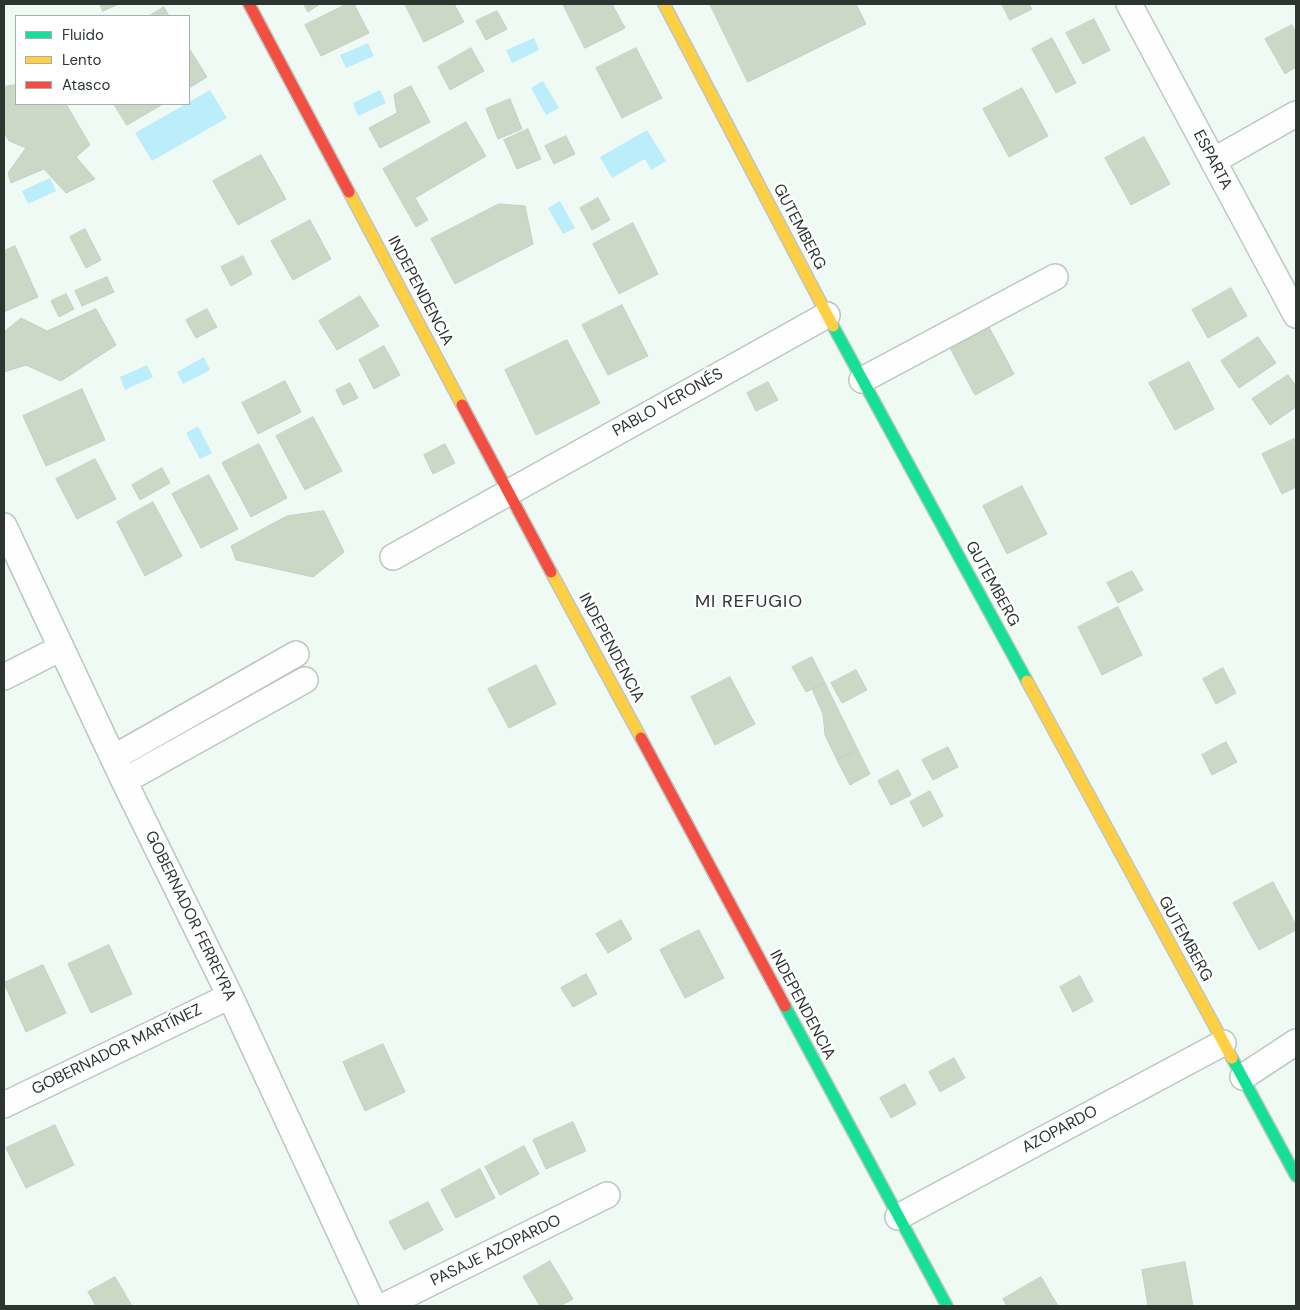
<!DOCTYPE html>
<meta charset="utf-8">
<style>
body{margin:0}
#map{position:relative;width:1300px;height:1310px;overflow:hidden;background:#effaf4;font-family:"DM Sans",sans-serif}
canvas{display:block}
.frame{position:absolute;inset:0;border:5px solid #2c3530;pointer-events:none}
.legend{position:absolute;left:15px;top:15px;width:175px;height:90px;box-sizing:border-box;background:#fff;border:1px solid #abaeac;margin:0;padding:6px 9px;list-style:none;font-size:15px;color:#2c3530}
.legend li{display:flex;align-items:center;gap:10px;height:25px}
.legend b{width:25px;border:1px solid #abaeac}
</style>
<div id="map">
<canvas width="1300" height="1310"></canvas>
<div class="frame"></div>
<ul class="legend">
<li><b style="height:6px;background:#16e098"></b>Fluido</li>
<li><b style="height:6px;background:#ffcf43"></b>Lento</li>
<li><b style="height:6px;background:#f24e42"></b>Atasco</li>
</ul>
</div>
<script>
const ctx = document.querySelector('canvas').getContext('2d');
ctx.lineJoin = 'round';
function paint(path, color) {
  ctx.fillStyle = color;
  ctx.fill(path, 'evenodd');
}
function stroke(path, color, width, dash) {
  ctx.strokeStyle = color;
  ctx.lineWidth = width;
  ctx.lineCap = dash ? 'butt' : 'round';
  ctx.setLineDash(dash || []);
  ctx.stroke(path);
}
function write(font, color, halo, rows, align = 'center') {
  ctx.font = font + ' "DM Sans",sans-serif';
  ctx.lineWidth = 5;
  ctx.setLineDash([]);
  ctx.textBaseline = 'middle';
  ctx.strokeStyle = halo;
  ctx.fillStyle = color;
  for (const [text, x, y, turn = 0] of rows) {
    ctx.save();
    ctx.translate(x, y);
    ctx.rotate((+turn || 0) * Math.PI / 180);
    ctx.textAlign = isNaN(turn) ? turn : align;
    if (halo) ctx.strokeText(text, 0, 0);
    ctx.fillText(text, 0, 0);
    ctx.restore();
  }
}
const water = new Path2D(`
 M534,38L539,50L512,63L506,50Z
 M368,43L374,56L346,68L340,55Z
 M543,81L559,108L546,115L531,88Z
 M210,90L227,118L152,161L135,133Z
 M380,90L386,103L358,116L353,103Z
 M647,130L666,161L651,170L645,159L612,178L600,157Z
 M50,178L56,191L28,204L22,191Z
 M560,201L575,228L563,234L548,208Z
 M204,357L210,370L183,384L177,372Z
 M147,365L153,377L125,390L120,377Z
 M198,426L212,453L200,459L186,433Z`);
const building = new Path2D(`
 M100,4H119L103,11Z
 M304,4H320L308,12Z
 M347,4H354L369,33L321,56L305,25Z
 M405,4H454L464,22L424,42Z
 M563,4H612L625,28L585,48Z
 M710,4H856L866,24L748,82Z
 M1002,4H1029L1032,9L1010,20Z
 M164,7L169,16H149Z
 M497,11L507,29L486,40L476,21Z
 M1094,19L1110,50L1083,64L1066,33Z
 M1292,25L1296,32V67L1285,74L1265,39Z
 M1052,38L1076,83L1056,93L1032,49Z
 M189,48L207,77L189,88Z
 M471,48L484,71L450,90L438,67Z
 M636,48L662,98L622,118L596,68Z
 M16,85V104H66L90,145L76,157L95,179L66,193L44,169L11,183L8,173L26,148L9,141L4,133V87Z
 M411,86L430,122L380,148L369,128L397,113L394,95Z
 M1022,88L1048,136L1009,157L983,109Z
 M510,99L522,129L498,139L486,109Z
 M114,104H163L127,125Z
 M466,122L486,156L415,198L428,220L416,227L383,169Z
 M528,129L541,159L517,169L504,140Z
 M566,136L575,154L554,164L545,146Z
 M1144,137L1170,184L1131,205L1105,158Z
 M261,155L286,199L238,225L213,181Z
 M598,198L610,220L592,230L580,208Z
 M499,204L525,206L533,244L455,284L431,239Z
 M310,220L331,259L293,280L271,241Z
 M633,223L658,274L619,294L593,244Z
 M85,229L101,260L86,268L70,237Z
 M15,246L38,297L4,312V251Z
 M243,256L252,274L231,286L221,267Z
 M107,277L114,292L82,306L75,291Z
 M1231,288L1247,316L1208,338L1192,310Z
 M66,294L74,309L59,317L51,301Z
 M360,296L379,326L337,350L319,321Z
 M622,305L648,356L608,375L582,325Z
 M96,309L116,345L61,381L26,365L4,372V332L21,318L47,331Z
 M207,309L217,327L196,338L186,320Z
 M989,327L1014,374L975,395L950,348Z
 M1258,337L1276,363L1239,388L1221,361Z
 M567,340L600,403L536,435L505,370Z
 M384,346L400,375L374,389L359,360Z
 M1189,362L1214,409L1175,430L1149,383Z
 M1288,375L1296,386V407L1270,425L1252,399Z
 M285,381L301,412L258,434L242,403Z
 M768,382L778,400L756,411L747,393Z
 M350,383L358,398L343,405L336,390Z
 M82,389L105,440L46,466L23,416Z
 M313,417L342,471L305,490L276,436Z
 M1296,438V487L1282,494L1262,454Z
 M259,444L287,498L251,517L222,463Z
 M445,444L455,463L433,474L424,455Z
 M95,459L116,499L77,519L56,479Z
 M162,468L170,483L140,500L132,485Z
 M209,475L238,529L201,548L172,494Z
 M1022,486L1047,534L1007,554L983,506Z
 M153,502L182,556L145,576L117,522Z
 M324,511L344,552L313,577L236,560L231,546L287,516Z
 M1132,571L1143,590L1118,603L1107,583Z
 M1118,607L1142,655L1102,675L1078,627Z
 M812,657L825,683L806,692L792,667Z
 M536,665L556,704L509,728L488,689Z
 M1223,668L1236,693L1216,704L1203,679Z
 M856,670L867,690L842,703L831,683Z
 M730,677L755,724L715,745L691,697Z
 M825,683L858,750L837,760L825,735L823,714L812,689Z
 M1226,742L1237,762L1212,775L1202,755Z
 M948,747L958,767L933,780L922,760Z
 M858,750L870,774L850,785L837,760Z
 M898,770L911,795L891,805L878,781Z
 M930,791L943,816L923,827L910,802Z
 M1273,882L1296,925V930L1259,950L1233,903Z
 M621,920L632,939L608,953L596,934Z
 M699,930L724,978L685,998L660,950Z
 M109,945L132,994L91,1013L68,964Z
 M43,965L66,1013L26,1032L4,983Z
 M586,974L597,994L573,1007L561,988Z
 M1080,976L1093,1001L1073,1012L1060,987Z
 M383,1044L405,1092L365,1111L343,1062Z
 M954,1058L965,1078L940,1092L929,1072Z
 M905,1084L916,1104L891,1118L880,1098Z
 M573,1122L586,1151L546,1169L533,1140Z
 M55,1125L74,1165L26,1188L6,1148Z
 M524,1146L539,1174L500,1195L485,1167Z
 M480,1169L495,1198L456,1218L441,1190Z
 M428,1202L443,1230L404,1250L389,1222Z
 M550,1261L573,1299L560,1306H540L523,1277Z
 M1185,1262L1193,1306H1148L1142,1270Z
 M115,1277L132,1306H96L88,1292Z
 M1041,1277L1058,1306H1007L1003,1299Z`);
const street = new Path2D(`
 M1129,4L1296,315
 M1213,161L1296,114
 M862,380L1055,277
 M4,526L124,781L230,996L374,1306
 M393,557L827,315
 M4,677L61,648
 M113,758L296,654
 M124,781L305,680
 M1243,1077L1296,1042
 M4,1105L230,996
 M898,1217L1223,1043
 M384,1306L607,1195`);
const fast = new Path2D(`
 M833,326L1027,681
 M785,1006L947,1306
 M1232,1058L1296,1176`);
const slow = new Path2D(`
 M664,4L833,326
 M349,192L462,405
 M551,572L641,738
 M1027,681L1232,1058`);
const jam = new Path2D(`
 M249,4L349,192
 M462,405L551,572
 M641,738L785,1006`);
const streetNames = [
 ["ESPARTA",1212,160,62],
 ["GUTEMBERG",799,227,62],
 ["INDEPENDENCIA",420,291,62],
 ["PABLO VERONÉS",668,403,-29],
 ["GUTEMBERG",992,584,61],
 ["INDEPENDENCIA",611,648,62],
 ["GOBERNADOR FERREYRA",190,916,64],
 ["GUTEMBERG",1185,939,61],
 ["INDEPENDENCIA",802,1005,62],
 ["GOBERNADOR MARTÍNEZ",117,1050,-26],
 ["AZOPARDO",1060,1130,-28],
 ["PASAJE AZOPARDO",496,1251,-26]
];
const neighbourhoodNames = [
 ["MI REFUGIO",749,602]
];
paint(water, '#bcedfa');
paint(building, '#cad8c5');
stroke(building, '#c7cec7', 1);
stroke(street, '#bdc6c1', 28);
stroke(fast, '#bdc6c1', 14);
stroke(slow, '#bdc6c1', 14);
stroke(jam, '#bdc6c1', 14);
stroke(street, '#fdfefd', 25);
stroke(fast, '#16e098', 11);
stroke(slow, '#ffcf43', 11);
stroke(jam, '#f24e42', 11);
write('16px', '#2c3530', '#fff', streetNames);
ctx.letterSpacing = '1px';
write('18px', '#2c3530', '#fff', neighbourhoodNames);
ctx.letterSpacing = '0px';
</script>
